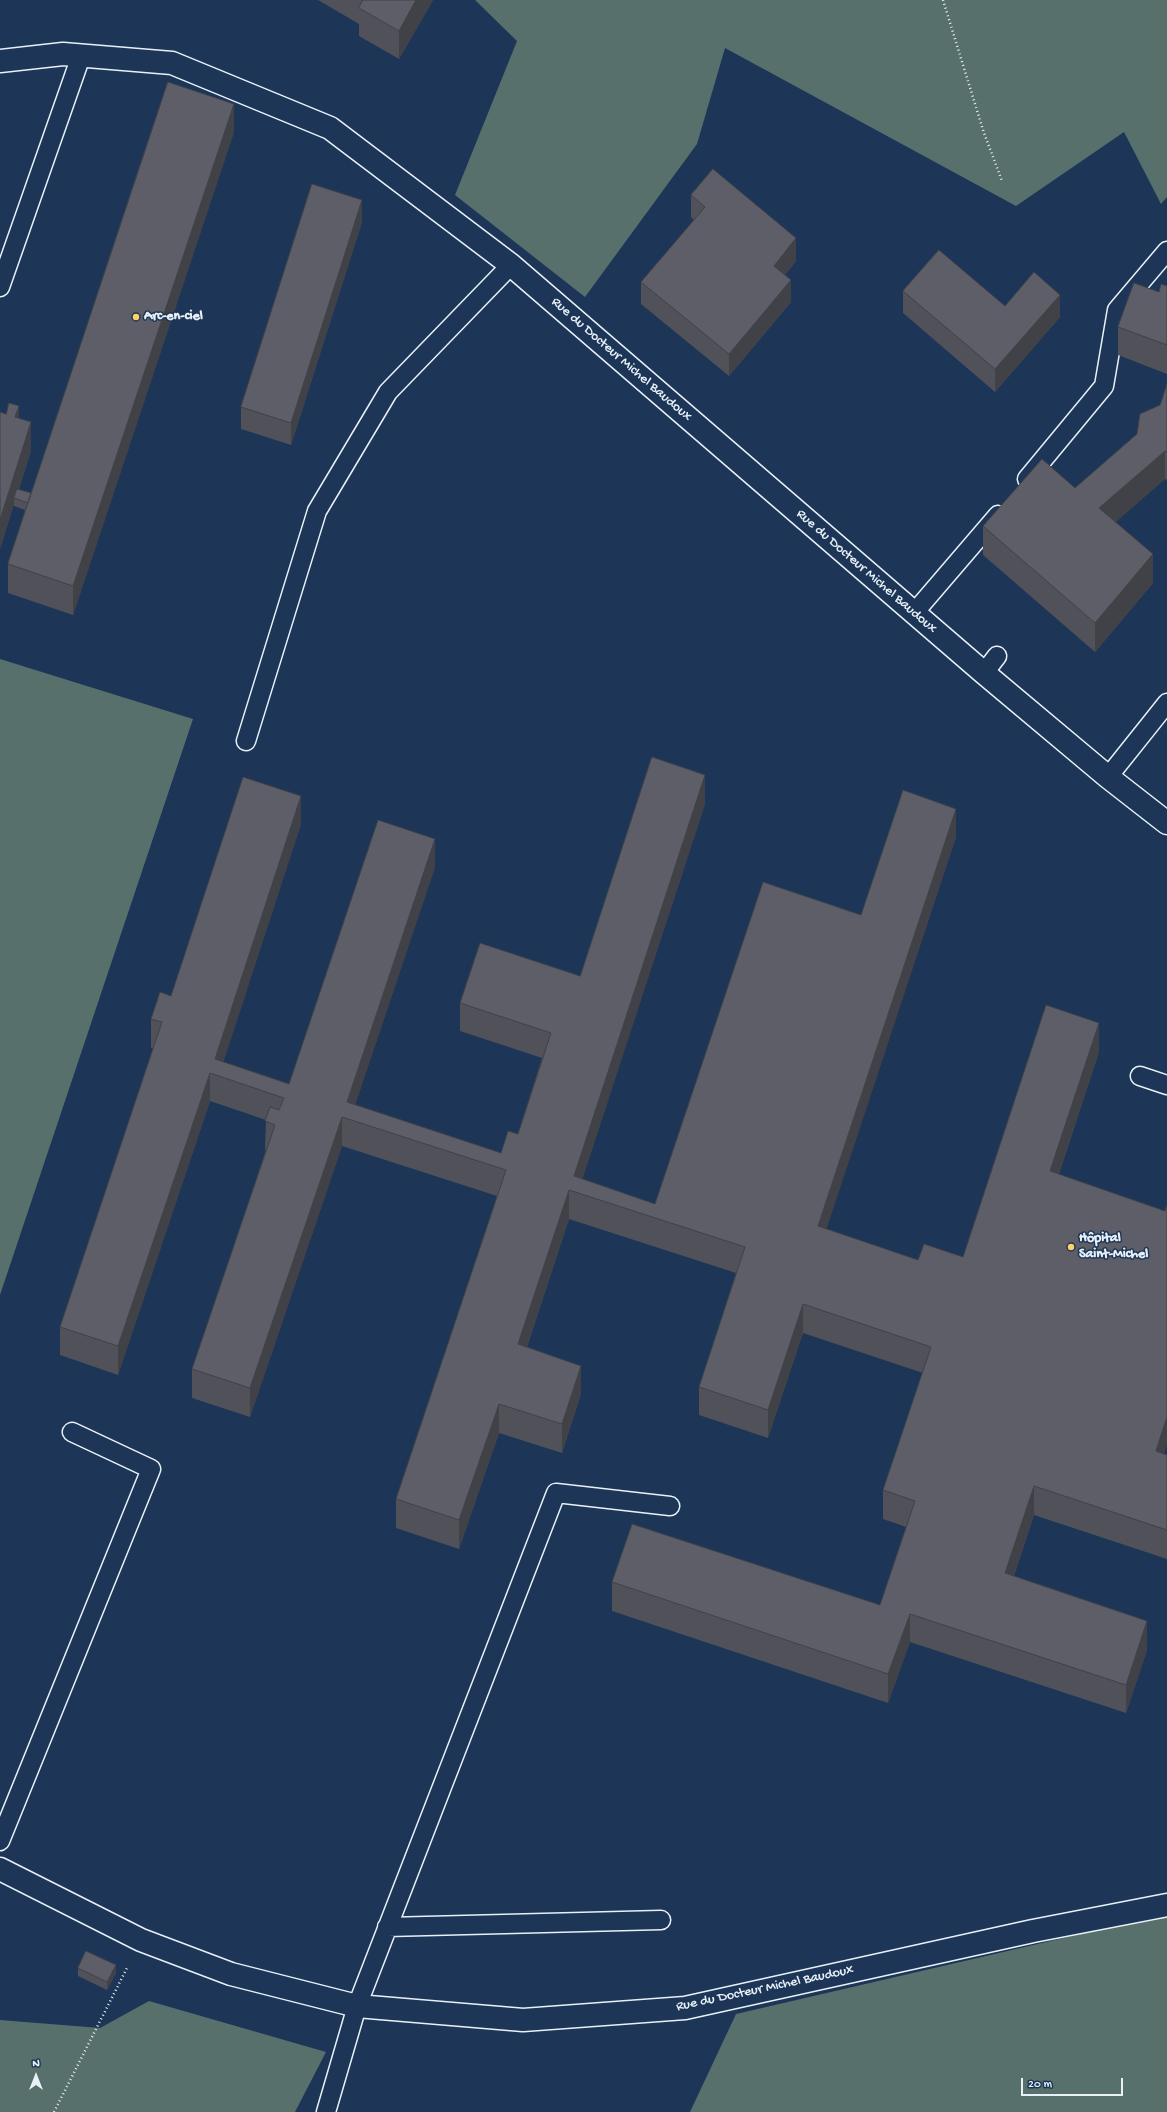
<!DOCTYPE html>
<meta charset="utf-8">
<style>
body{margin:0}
#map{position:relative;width:1167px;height:2112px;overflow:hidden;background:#1d3557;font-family:"Gochi Hand",sans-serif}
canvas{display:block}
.north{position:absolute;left:16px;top:2056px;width:40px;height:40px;-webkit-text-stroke:3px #1d3557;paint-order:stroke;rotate:0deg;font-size:11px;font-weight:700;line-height:16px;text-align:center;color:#e8f1f8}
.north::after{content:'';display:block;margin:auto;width:14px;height:18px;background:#e8f1f8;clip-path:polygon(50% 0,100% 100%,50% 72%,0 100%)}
.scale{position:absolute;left:1021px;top:2078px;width:102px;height:18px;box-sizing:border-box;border:2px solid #e8f1f8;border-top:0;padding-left:5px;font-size:12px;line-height:14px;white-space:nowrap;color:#e8f1f8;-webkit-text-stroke:3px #1d3557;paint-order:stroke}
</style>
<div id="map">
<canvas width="1167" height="2112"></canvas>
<div class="north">N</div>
<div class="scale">20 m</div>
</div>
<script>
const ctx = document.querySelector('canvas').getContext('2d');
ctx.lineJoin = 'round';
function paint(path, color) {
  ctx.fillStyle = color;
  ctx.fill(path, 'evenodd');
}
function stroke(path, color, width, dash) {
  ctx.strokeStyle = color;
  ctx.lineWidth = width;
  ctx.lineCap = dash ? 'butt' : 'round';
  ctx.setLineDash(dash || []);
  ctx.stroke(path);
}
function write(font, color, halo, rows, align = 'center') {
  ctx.font = font + ' "Gochi Hand",sans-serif';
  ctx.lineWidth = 3;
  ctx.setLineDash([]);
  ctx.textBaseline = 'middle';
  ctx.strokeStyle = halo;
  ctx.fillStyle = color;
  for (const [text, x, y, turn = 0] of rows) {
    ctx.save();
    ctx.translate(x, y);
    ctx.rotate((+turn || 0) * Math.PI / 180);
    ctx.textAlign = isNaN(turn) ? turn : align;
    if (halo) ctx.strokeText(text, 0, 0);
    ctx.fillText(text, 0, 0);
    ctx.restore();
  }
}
const green = new Path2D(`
 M475,0H1167V197L1161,204L1124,132L1016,206L725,48L697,144L585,297L455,195L517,41Z
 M0,659L193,719L0,1295Z
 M1167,1914V2112H690L736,2014Z
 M149,2001L326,2052L295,2112H0V2020L100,2028Z`);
const path = new Path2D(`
 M943,0L984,133L1002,181
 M54,2112L128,1966`);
const lane = new Path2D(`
 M0,287L81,56
 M1027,479L1104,386L1117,310L1167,251
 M914,613L998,515
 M984,673L997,656
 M246,741L317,511L388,392L511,265
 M1108,777L1167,703
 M1140,1076L1167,1085
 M0,1841L151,1469L72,1432
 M387,1927L661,1920
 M326,2112L357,2006L556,1493L670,1506`);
const street = new Path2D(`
 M0,61L63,54L172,63L330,128L511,265L984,673L1108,777L1167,823
 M0,1869L141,1940L231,1974L357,2006L523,2020L685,2008L1033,1931L1167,1905`);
const wall = new Path2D(`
 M318,0H433L399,59L359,36V24Z
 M234,132L73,615L8,593V564L25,510L14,506V504L0,549L19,418L31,451L19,489L31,493Z
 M691,195L796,261L785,275L791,302L729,376L641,304V282L694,220L691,217Z
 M362,222L291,445L241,429V407Z
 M1167,286V374L1118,355V327L1159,292Z
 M903,291L1005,306L1060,317L995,392L903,313Z
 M1167,384V480L1165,479L1115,522L1153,583L1095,652L983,555V526L1075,488L1137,434L1160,405Z
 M705,804L582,1179L655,1204L861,915L956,837L826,1229L918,1260L963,1257L1099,1052L1059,1174L1164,1454L1167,1455V1559L1034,1515L1014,1576L1147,1650L1126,1713L910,1642L888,1703L612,1611V1582L880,1605L906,1527L883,1519V1490L923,1373L803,1333L768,1438L699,1415V1387L736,1273L569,1219L527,1347L581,1394L562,1453L499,1433L459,1549L396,1528V1499L497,1196L342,1146L250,1417L192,1398V1369L266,1150H265L266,1120L210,1101L118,1375L60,1355V1327L153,1048H151V1019L171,996L301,824L223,1062L289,1084L435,867L355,1105L501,1153L518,1134L542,1058L460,1031V1003L580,976Z
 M78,1968L116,1973L107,1990L78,1976Z`);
const shadedWall = new Path2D(`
 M416,0H433L399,59V31Z
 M234,104V132L73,615V586Z
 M362,200V222L291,445V423Z
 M796,238V261L774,288V266Z
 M791,280V302L729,376V354Z
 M1060,295V317L995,392V369Z
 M19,406V434L15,417Z
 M31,422V451L16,499L14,498V504L0,549V520Z
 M1165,451V479L1099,537V508Z
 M1153,554V583L1095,652V623Z
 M705,775V804L578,1193L574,1176Z
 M301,796V824L219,1076L215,1059Z
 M956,809V837L818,1255V1226Z
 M435,839V867L350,1120L347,1102Z
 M1099,1023V1052L1050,1200V1171Z
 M210,1073V1101L118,1375V1346Z
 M342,1117V1146L250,1417V1388Z
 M569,1190V1219L518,1373V1344Z
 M803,1304V1333L768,1438V1410Z
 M581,1366V1394L562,1453V1424Z
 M499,1404V1433L459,1549V1520Z
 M1167,1417V1445L1156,1480V1451Z
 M1034,1486V1515L1005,1602V1573Z
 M910,1614V1642L888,1703V1674Z
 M1147,1621V1650L1126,1713V1685Z
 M116,1965V1973L107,1990V1982Z`);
const building = new Path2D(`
 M363,0H416L399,31L359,8Z
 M168,82L234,104L73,586L8,564Z
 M713,169L796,238L774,266L791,280L729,354L641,282L705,207L691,195Z
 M312,184L362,200L291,423L241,407Z
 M939,250L1005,306L1034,272L1060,295L995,369L903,291Z
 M1134,283L1159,292L1161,284L1167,286V345L1118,327Z
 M1167,384V452L1165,451L1099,508L1153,554L1095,623L983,526L1042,459L1075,488L1137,434L1140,414L1160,405Z
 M9,403L19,406L15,417L31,422L0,520V412L6,414Z
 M17,489L31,493L28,503L14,498Z
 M652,757L705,775L574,1176L655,1204L763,882L861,915L903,790L956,809L818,1226L918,1260L924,1244L963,1257L1046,1005L1099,1023L1050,1171L1165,1211L1167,1205V1417L1156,1451L1167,1455V1530L1034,1486L1005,1573L1147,1621L1126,1685L910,1614L888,1674L612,1582L632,1524L880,1605L915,1501L883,1490L931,1347L803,1304L768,1410L699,1387L745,1247L569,1190L518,1344L581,1366L562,1424L499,1404L459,1520L396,1499L506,1170L342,1117L250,1388L192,1369L275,1125L265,1121L270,1107L279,1110L284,1098L210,1073L118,1346L60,1327L162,1022L151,1019L160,992L171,996L243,777L301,796L215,1059L289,1084L378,820L435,839L347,1102L501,1153L508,1131L518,1134L551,1033L460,1003L480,943L580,976Z
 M86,1951L116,1965L107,1982L78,1968Z`);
const markers = [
 [136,317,4,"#ffd166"],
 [1071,1247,4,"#ffd166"]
];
const poiNames = [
 ["Arc-en-ciel",144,317],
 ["Hôpital",1079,1239],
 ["Saint-Michel",1079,1255]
];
const streetNames = [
 ["Rue du Docteur Michel Baudoux",621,360,41],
 ["Rue du Docteur Michel Baudoux",866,572,41],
 ["Rue du Docteur Michel Baudoux",765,1989,-12]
];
paint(green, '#57706c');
stroke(lane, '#e8f1f8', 21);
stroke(street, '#e8f1f8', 25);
stroke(path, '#e8f1f8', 2.5, [1, 3]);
stroke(lane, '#1d3557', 18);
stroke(street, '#1d3557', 22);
paint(wall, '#505159');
paint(shadedWall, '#414248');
paint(building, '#5d5e67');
stroke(building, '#414248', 1);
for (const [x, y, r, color] of markers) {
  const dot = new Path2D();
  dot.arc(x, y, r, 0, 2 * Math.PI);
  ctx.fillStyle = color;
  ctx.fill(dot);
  stroke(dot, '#1d3557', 1.5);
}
write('bold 14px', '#e8f1f8', '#1d3557', poiNames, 'left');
write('14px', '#e8f1f8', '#1d3557', streetNames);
</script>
